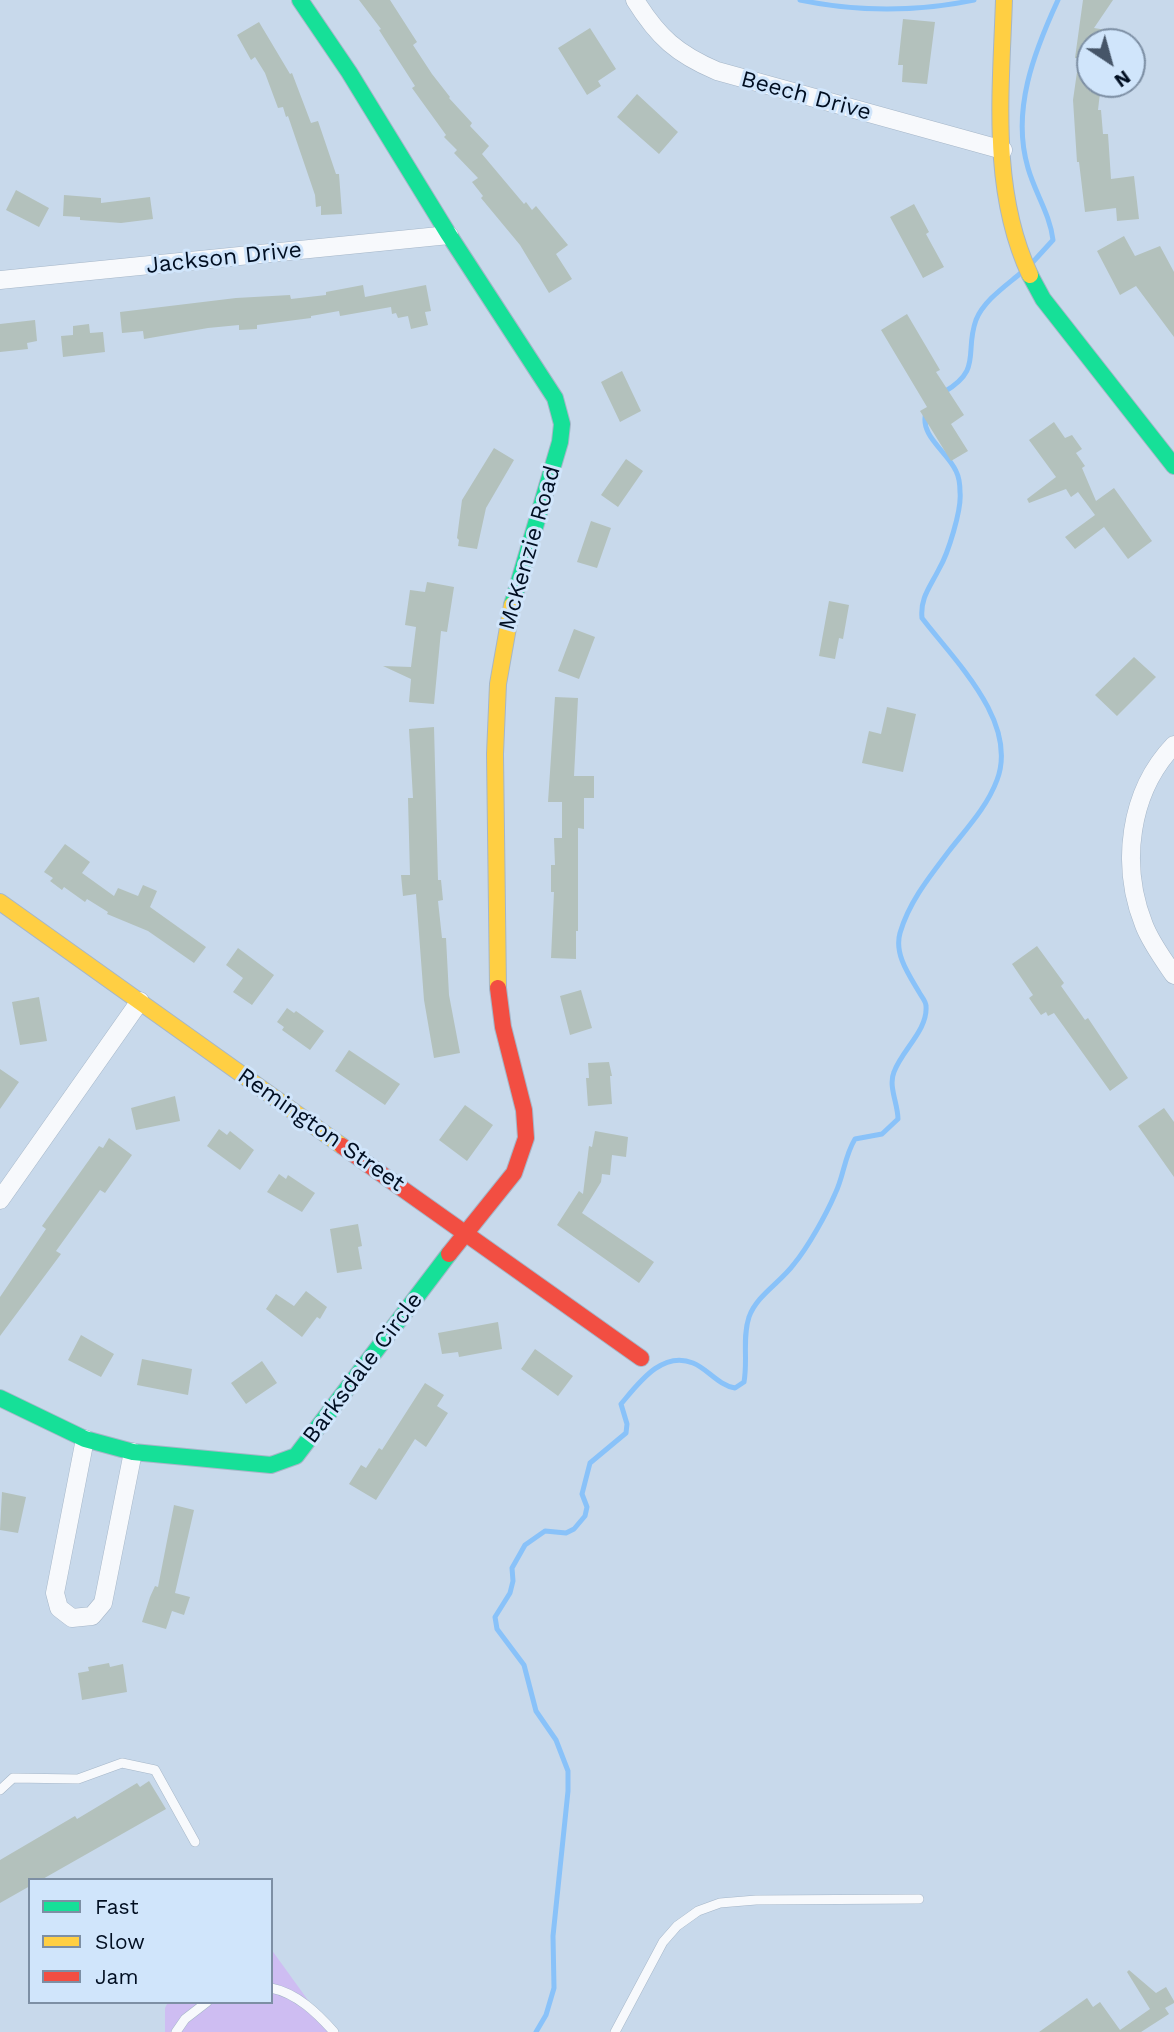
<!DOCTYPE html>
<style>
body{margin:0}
#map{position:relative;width:1174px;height:2032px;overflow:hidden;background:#c8d9eb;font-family:"Work Sans",sans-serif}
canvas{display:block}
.legend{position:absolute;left:28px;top:1878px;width:245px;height:126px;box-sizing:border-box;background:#d0e5fb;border:2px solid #7d8fa4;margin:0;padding:9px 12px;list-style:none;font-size:21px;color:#000e21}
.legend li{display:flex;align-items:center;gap:14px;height:35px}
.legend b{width:35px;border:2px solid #7d8fa4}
.north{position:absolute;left:1076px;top:28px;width:70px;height:70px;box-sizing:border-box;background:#d0e5fb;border:2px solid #7d8fa4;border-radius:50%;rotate:144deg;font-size:19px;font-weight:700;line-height:28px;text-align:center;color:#000e21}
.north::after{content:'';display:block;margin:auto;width:24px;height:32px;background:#465568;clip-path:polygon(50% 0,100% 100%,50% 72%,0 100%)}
</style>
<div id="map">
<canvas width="1174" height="2032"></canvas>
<ul class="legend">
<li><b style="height:9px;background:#16e098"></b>Fast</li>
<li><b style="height:9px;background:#ffcf43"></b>Slow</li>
<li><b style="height:9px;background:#f24e42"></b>Jam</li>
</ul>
<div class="north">N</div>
</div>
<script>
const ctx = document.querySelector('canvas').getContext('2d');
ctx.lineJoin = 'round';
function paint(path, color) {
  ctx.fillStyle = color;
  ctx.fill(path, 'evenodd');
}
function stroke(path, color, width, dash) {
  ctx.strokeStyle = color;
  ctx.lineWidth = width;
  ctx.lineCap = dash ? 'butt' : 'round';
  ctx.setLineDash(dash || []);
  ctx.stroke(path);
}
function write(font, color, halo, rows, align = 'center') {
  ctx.font = font + ' "Work Sans",sans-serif';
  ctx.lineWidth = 6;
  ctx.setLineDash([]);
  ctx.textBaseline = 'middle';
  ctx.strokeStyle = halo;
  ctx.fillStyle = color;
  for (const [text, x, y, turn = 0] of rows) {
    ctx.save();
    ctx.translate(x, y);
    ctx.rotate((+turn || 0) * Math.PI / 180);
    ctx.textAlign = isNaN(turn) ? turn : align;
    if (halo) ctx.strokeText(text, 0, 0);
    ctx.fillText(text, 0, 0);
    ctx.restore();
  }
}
const green = new Path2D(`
 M271,1949L331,2032H165V2008L168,2002H271Z`);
const stream = new Path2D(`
 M800,0C856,12 918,12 974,0
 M1032,263L1053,240C1050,214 1035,193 1028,168C1011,111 1034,52 1058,0
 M944,392C983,369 964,353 976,320C984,300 1007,285 1022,272
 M536,2032L546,2015L554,1988L553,1936L568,1791V1771L556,1740L536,1711L524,1665L497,1629L495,1617L510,1593L513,1581L512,1568L525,1545L545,1531L566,1533L574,1529L585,1516L587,1507L582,1494L590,1463L626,1433L627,1424L621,1404C638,1384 662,1350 693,1363C708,1369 718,1385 735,1388L744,1382C748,1360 742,1338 749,1317C757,1295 780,1283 794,1264C808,1247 826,1215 835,1194C844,1176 844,1157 855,1139L882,1134L898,1119C898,1104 888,1086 894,1072C902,1050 928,1030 926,1006C926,1001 921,996 919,992C909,975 894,954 900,933C909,902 930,876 949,851C967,828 987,807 997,780C1019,722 954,660 922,618C920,598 930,587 939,569C948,554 962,509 960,492C960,486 959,477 956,471C947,451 919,436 926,412`);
const building = new Path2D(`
 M359,0H390L417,42L413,45L432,74L450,97L449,98L472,123L470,126L489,146L482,154L524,204L526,202L532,210L536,206L568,245L556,254L572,279L549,293L520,245L481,198L483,196L472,182L478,178L454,153L457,150L444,137L446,135L412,88L415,86L379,30L381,29Z
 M1083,0H1113L1094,28L1125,33V42H1090V84H1101L1098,110H1101L1103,134H1108L1111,179L1134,176L1139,219L1117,221L1116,208L1085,212L1079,162H1077L1073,100L1079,58H1075Z
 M903,19L935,22L927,84L902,82L903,65H898Z
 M259,22L290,74L292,73L311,123L318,121L336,174H339L342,214L321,215V206L316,207L315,195L288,116L286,117L283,107L278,108L265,73L255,57L251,60L237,35Z
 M590,28L616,69L598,81L601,86L587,95L558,48Z
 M637,94L678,132L659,154L617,117Z
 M16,190L49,208L39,227L6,210Z
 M64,195L101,198V203L150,197L153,219L121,223L80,220V217L63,216Z
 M914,204L929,232L926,234L944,267L923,278L890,217Z
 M1124,236L1135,256L1160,246L1174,272V337L1136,286L1120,295L1097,251Z
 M363,285L365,297L426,285L431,311L425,312L428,325L411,329L408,316L398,318L396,313L392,314L391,307L340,316L339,311L311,316V318L257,325V329L239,330V325L208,328L144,339L143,331L122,333L120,312L236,298L290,295L291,299L326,295V292Z
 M907,314L940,370L936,372L964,415L951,424L968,451L951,461L920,411L927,407L881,330Z
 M35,320L37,341L27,343L28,349L0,352V324Z
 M89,324L90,333L103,332L105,352L63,357L61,336L73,335V326Z
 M622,371L641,411L620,422L601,382Z
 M1054,422L1065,438L1072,435L1082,449L1076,453L1085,466L1082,468L1096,501L1114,488L1152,541L1128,559L1104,527L1075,549L1065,537L1095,515L1078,492L1071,497L1066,489L1029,503L1027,499L1056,477L1029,440Z
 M494,448L514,460L486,508L477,549L458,546L459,540L457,538L462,500Z
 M626,459L643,471L618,507L601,495Z
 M591,521L611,528L597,568L577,562Z
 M427,582L454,587L447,632L441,631L434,704L409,702L411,679L383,666L411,667L416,627L405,625L410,590L425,592Z
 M829,601L849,605L843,639L839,638L835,659L819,656Z
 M574,629L595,637L579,679L558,671Z
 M1134,657L1156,677L1117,716L1095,695Z
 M555,697L578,698L574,776H594V798H584V829L578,828V931H576V959L551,958L554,892H551V865H555L554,838H562V802H548Z
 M887,707L916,714L903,772L862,763L869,731L881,734Z
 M434,727L438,880H441L443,900L438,901L442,938H446L449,995L460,1053L434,1058L424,1000L416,894L403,896L401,875H410L408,798H413L409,729Z
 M65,844L90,862L82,873L114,896L118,888L138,896L143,885L157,891L150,907L206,947L194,963L148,931L107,914L108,912L87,899L85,902L64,887L62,890L50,881L53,878L44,872Z
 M1037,946L1064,983L1061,986L1085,1020L1088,1018L1128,1078L1110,1091L1054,1013L1048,1016L1046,1012L1041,1015L1029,998L1033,995L1012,964Z
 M238,948L274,975L252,1005L233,992L243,978L226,965Z
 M581,990L592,1028L570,1035L560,996Z
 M39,997L47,1041L20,1045L12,1002Z
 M287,1008L294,1013L296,1011L324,1031L310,1050L282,1030L284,1027L277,1022Z
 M349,1050L400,1084L385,1105L335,1071Z
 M609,1062L612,1076H610L612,1104L588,1106L586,1078H589L588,1063Z
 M0,1069L19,1082L0,1109Z
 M175,1096L180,1121L136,1130L131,1108Z
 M465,1105L493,1125L467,1161L439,1140Z
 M1164,1108L1174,1122V1177L1138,1126Z
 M219,1129L227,1135L230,1131L254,1150L240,1170L207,1146Z
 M595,1131L628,1137L626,1157L612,1155L610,1175L602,1174L601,1182L582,1213L654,1262L639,1283L557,1225L579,1191L583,1194L589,1146L592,1147Z
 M109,1138L132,1155L105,1193L100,1190L56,1251L61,1254L0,1336V1297L46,1229L42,1226L99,1146L103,1148Z
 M279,1174L286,1179L288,1175L315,1193L302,1212L267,1192Z
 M358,1224L362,1246L358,1247L362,1269L337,1273L330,1229Z
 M306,1291L327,1307L320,1319L317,1317L302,1337L266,1309L276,1294L294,1306Z
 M498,1322L502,1349L459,1357L458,1352L442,1354L438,1333Z
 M81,1335L114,1354L101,1377L68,1360Z
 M535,1349L573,1376L558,1396L521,1369Z
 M142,1359L192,1369L188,1395L137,1385Z
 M262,1361L277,1383L246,1404L231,1383Z
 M425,1383L444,1395L437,1406L448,1413L426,1447L415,1439L376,1500L349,1484L361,1465L366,1468L379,1448L382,1450Z
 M2,1492L26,1497L18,1533L0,1530Z
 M174,1505L194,1510L175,1593L190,1597L184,1615L172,1611L166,1629L142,1622L150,1597L155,1586L158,1587Z
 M109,1663L110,1667L123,1664L127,1692L82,1700L78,1673L89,1671L88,1667Z
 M149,1781L166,1809L41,1880H30V1886L0,1903V1860L75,1816L77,1819L137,1783L140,1787Z
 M1129,1970L1156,1993L1166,1987L1174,2001V2003L1165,2008L1169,2014L1141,2032H1039L1087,1998L1093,2007L1100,2002L1120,2030L1150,2009L1127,1972Z`);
const lane = new Path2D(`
 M0,1790L13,1778L78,1779L122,1763L155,1770L195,1842
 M271,1988C297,1993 318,2014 334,2032
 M176,2032L185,2019L207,2002
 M615,2032L663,1942L677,1926L698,1911L720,1903L756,1900L919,1899`);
const street = new Path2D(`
 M635,0C658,37 677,54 717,71L1003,150
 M0,280L449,235
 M1174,745C1129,792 1120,865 1144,925C1151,943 1163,959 1174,975
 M0,1200L140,1001
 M85,1439L55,1593L59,1608L72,1618L92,1616L103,1603L133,1452`);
const fast = new Path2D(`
 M300,0L349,72L449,235L555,398L562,424L560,442L512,605
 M1030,275L1043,299L1174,466
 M0,1398L85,1439L133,1452L271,1465L296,1456L449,1254`);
const slow = new Path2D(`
 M1004,0C1001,91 990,190 1030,275
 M0,902L342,1146
 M498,988L495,754L498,684L512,605`);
const jam = new Path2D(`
 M342,1146L641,1358
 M449,1254L514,1173L526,1138L524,1110L503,1027L498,988`);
const streetNames = [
 ["Beech Drive",806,96,15],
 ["Jackson Drive",224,258,-6],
 ["McKenzie Road",530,548,-74],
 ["Remington Street",321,1130,35],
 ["Barksdale Circle",363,1368,-53]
];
paint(green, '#cebdf2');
stroke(stream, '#89c2f9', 5);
paint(building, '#b3c1bc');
stroke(lane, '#a5b6c8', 10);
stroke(street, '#a5b6c8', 19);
stroke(fast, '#a5b6c8', 18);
stroke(slow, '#a5b6c8', 18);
stroke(jam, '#a5b6c8', 18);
stroke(lane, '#f7f9fc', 9);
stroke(street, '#f7f9fc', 18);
stroke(fast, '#16e098', 16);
stroke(slow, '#ffcf43', 16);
stroke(jam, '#f24e42', 16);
write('23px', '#000e21', '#d0e5fb', streetNames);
</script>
